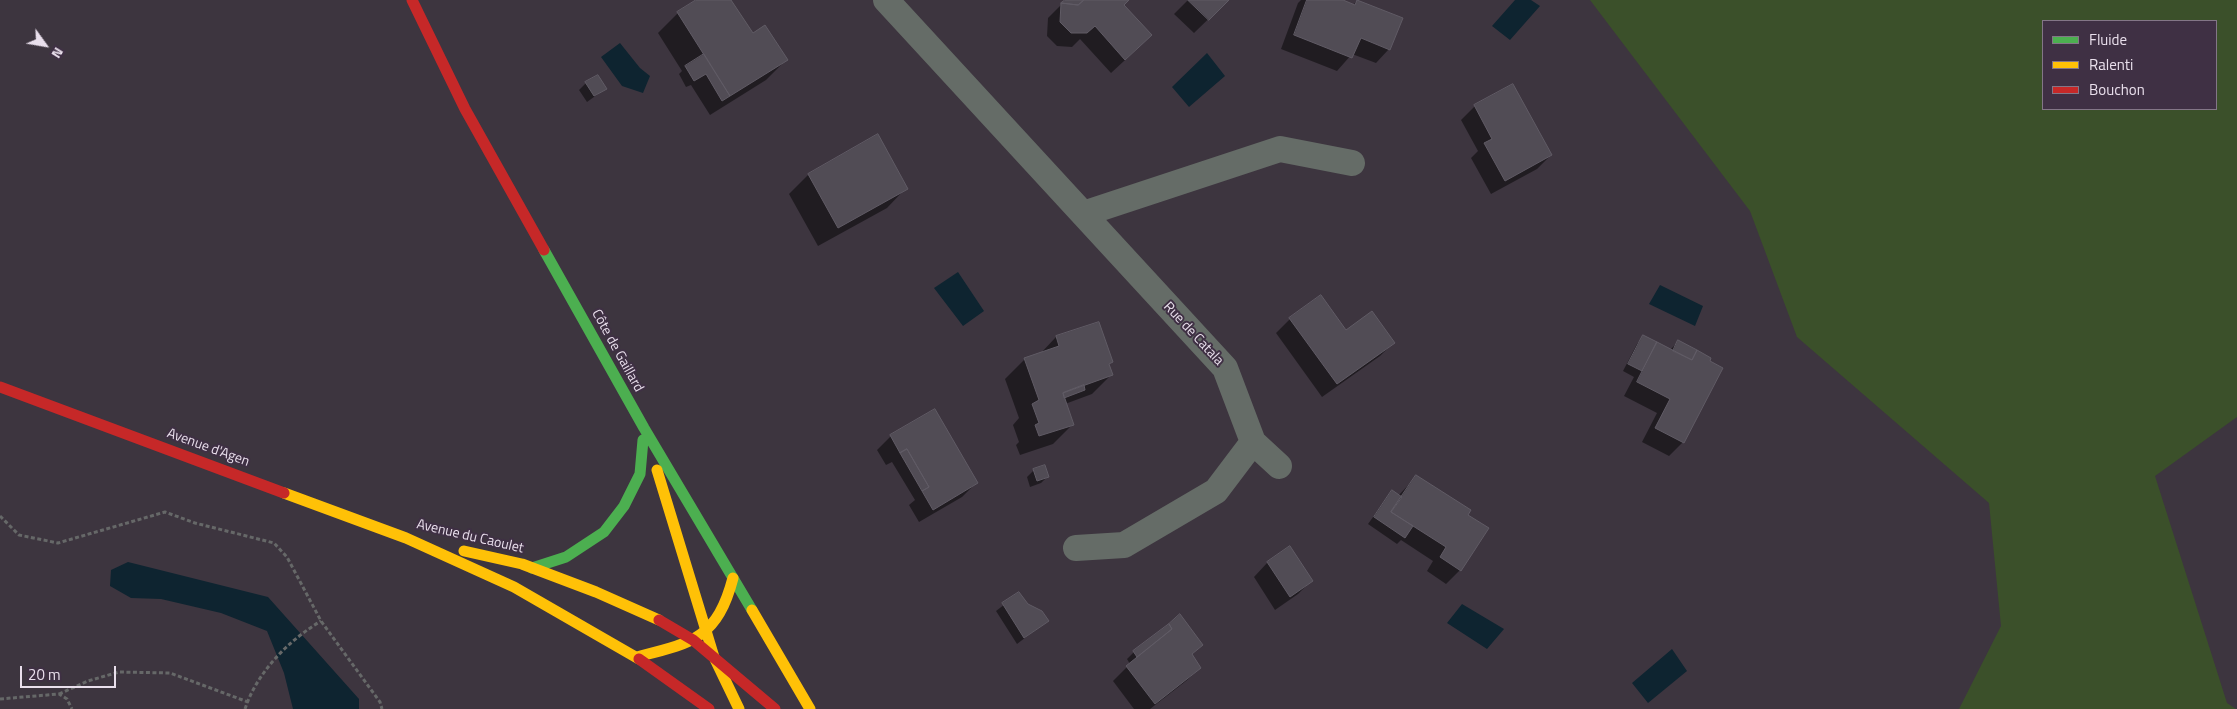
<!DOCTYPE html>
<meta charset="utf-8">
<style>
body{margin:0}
#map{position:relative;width:2237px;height:709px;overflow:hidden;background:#3d353f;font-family:"Titillium Web",sans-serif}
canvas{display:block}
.legend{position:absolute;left:2042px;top:20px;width:175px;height:90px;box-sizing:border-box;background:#3f3044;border:1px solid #837687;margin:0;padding:6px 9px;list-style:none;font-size:15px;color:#e9dfec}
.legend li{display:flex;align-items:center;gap:10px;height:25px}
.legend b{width:25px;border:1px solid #837687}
.north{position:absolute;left:20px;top:20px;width:50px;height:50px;-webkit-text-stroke:4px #3f3044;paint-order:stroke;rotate:122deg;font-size:14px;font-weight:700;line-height:20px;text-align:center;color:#e9dfec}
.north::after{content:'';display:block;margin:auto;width:18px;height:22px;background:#e9dfec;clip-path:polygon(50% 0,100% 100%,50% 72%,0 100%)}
.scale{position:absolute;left:20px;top:666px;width:96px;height:22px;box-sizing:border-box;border:2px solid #e9dfec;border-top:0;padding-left:6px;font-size:15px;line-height:18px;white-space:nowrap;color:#e9dfec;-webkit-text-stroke:4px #3f3044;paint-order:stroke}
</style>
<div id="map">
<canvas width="2237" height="709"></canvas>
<ul class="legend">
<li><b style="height:6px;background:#4caf50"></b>Fluide</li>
<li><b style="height:6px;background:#ffc107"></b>Ralenti</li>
<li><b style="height:6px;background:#c62828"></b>Bouchon</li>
</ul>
<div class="north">N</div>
<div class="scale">20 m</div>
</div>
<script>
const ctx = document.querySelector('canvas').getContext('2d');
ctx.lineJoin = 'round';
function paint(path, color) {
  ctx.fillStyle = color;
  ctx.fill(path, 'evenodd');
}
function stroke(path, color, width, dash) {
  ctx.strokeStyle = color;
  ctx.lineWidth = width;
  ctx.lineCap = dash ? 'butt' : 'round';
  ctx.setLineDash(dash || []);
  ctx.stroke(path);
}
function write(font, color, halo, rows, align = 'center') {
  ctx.font = font + ' "Titillium Web",sans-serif';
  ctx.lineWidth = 4;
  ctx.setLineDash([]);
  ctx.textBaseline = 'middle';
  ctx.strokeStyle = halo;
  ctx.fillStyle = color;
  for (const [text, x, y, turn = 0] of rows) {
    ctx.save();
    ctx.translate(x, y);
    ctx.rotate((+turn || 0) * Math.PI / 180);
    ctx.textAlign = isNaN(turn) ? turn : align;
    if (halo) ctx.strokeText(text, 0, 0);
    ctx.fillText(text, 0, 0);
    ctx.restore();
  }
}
const green = new Path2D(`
 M1590,0H2237V417L2155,476L2227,703L2236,709H1959L2001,626L1989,503L1797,337L1750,211ZM2043,21H2216V109H2043Z`);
const water = new Path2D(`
 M1515,0H1531L1540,6L1510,40L1492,26Z
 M620,43L640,68L650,76L643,93L622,86L601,57Z
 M1207,53L1225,76L1189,107L1172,87Z
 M958,272L984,311L963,326L934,288Z
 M1660,285L1703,306L1695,326L1649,304Z
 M128,562L268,597L359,699V709H293L284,673L267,631L221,613L161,599L131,598L110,586L111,570Z
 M1462,604L1504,629L1487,649L1447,623Z
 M1672,649L1687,671L1648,703L1632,683Z`);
const shadow = new Path2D(`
 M699,0H730L752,35L786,60L766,80L710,115L691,85L686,87L679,74L682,71L658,33L678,13Z
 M1066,0H1128L1123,5L1137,49L1111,73L1080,39L1072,47L1057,46L1047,36L1048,18Z
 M1188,0H1228L1194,33L1174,14Z
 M1301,0H1339L1353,5L1357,1L1389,49L1376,63L1352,54L1337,71L1281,49L1298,3Z
 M586,83L605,89L587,102L579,90Z
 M1512,86L1551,155L1537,169L1491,194L1471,158L1478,151L1461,120L1475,106Z
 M808,175L906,188L887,208L818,246L789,194Z
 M1290,319L1346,332L1393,343L1380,356L1322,397L1276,333Z
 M1098,323L1112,362L1108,366L1111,375L1092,394L1065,404L1073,424L1053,444L1020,455L1016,445L1019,442L1013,425L1019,418L1005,379L1025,359L1040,354L1056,337Z
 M1643,337L1670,350L1678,342L1683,442L1669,456L1642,442L1657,413L1624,396L1634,377L1623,371L1637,344Z
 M891,436L976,483L962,497L919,522L909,505L915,500L892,462L886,465L877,450Z
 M1034,470L1048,476L1041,483L1030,487L1027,477Z
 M1416,477L1466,515L1460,570L1446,584L1427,571L1433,561L1401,540L1397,544L1368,524L1392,491L1398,496Z
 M1289,548L1312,580L1298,594L1275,610L1254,577L1267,563Z
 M1018,594L1027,605L1047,621L1017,644L996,611Z
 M1169,625L1202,645L1191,655L1200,668L1186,681L1150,709H1134L1113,681L1130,664L1127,659L1134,652Z`);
const building = new Path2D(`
 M696,0H731L753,33L765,25L788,60L730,96L677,12Z
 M1065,0H1084L1078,5L1061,3Z
 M1084,0H1129L1124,5L1152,35L1125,60L1095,26L1087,33H1071L1060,22L1061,3L1078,5Z
 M1188,0H1229L1209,20Z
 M1307,0H1343L1355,5L1357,0L1403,18L1390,50L1361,38L1352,58L1294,35Z
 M704,54L730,96L722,101L706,74L694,81L685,66Z
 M598,75L607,89L594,96L585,82Z
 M1513,84L1552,155L1505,181L1484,143L1492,139L1474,105Z
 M878,134L908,189L838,228L808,174Z
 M1321,295L1346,330L1372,311L1395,343L1337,384L1289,318Z
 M1099,322L1113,362L1109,364L1113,375L1063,393L1074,425L1039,436L1035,425L1039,423L1032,404L1039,400L1024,358L1059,346L1056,336Z
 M1643,335L1657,342L1642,371L1628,364Z
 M1678,340L1697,350L1692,360L1673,351Z
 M1657,342L1692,360L1697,350L1711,358L1710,361L1723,368L1684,443L1655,428L1670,399L1637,382Z
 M1084,385L1085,390L1064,398L1063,393Z
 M935,409L978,483L933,510L922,491L929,487L907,449L900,453L890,435Z
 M907,449L929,487L922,491L900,453Z
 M1045,465L1049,477L1037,481L1033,469Z
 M1416,475L1471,510L1468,515L1489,528L1461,571L1440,557L1446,547L1391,512Z
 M1392,490L1402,497L1391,512L1413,526L1405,538L1374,517Z
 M1290,546L1313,581L1290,597L1267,562Z
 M1019,592L1028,604L1042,611L1049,621L1024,638L1002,603Z
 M1180,614L1203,645L1192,654L1201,668L1155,704L1126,666L1172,629L1169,624Z
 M1169,624L1172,629L1137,657L1133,651Z`);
const path = new Path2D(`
 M0,516L19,535L58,543L165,512L195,523L274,543L287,557L321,621L380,702L382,709
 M59,694L88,681L119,672L170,673L248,702
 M0,699L59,694L67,699L72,709
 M245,709C257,672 289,640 321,621`);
const street = new Path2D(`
 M886,0L1225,368L1253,442L1216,491L1124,545L1076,548
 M1083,214L1280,149L1352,163
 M1253,442L1279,466`);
const fast = new Path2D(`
 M544,250L644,428L752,610
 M532,568L566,557L604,532L624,506L640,474L643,440`);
const slow = new Path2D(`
 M657,470L714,657L739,709
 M284,493L406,538L514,587L639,659
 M464,551L522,564L596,592L659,620
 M752,610L810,709
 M636,657C692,643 717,639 733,578`);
const jam = new Path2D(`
 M412,0L465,109L544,250
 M0,387L284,493
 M659,620L693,640L775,709
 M639,659L709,709`);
const streetNames = [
 ["Rue de Catala",1193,334,47],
 ["Côte de Gaillard",617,351,61],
 ["Avenue d'Agen",208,448,20],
 ["Avenue du Caoulet",470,537,13]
];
paint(green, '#3b502a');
paint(water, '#0e2430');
paint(shadow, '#0007');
paint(building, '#514c55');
stroke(building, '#605b65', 1);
stroke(path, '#666868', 3, [4, 2.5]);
stroke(street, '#656c67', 26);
stroke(fast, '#4caf50', 11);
stroke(slow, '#ffc107', 11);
stroke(jam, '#c62828', 11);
write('14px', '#e9dfec', '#3f3044', streetNames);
</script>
